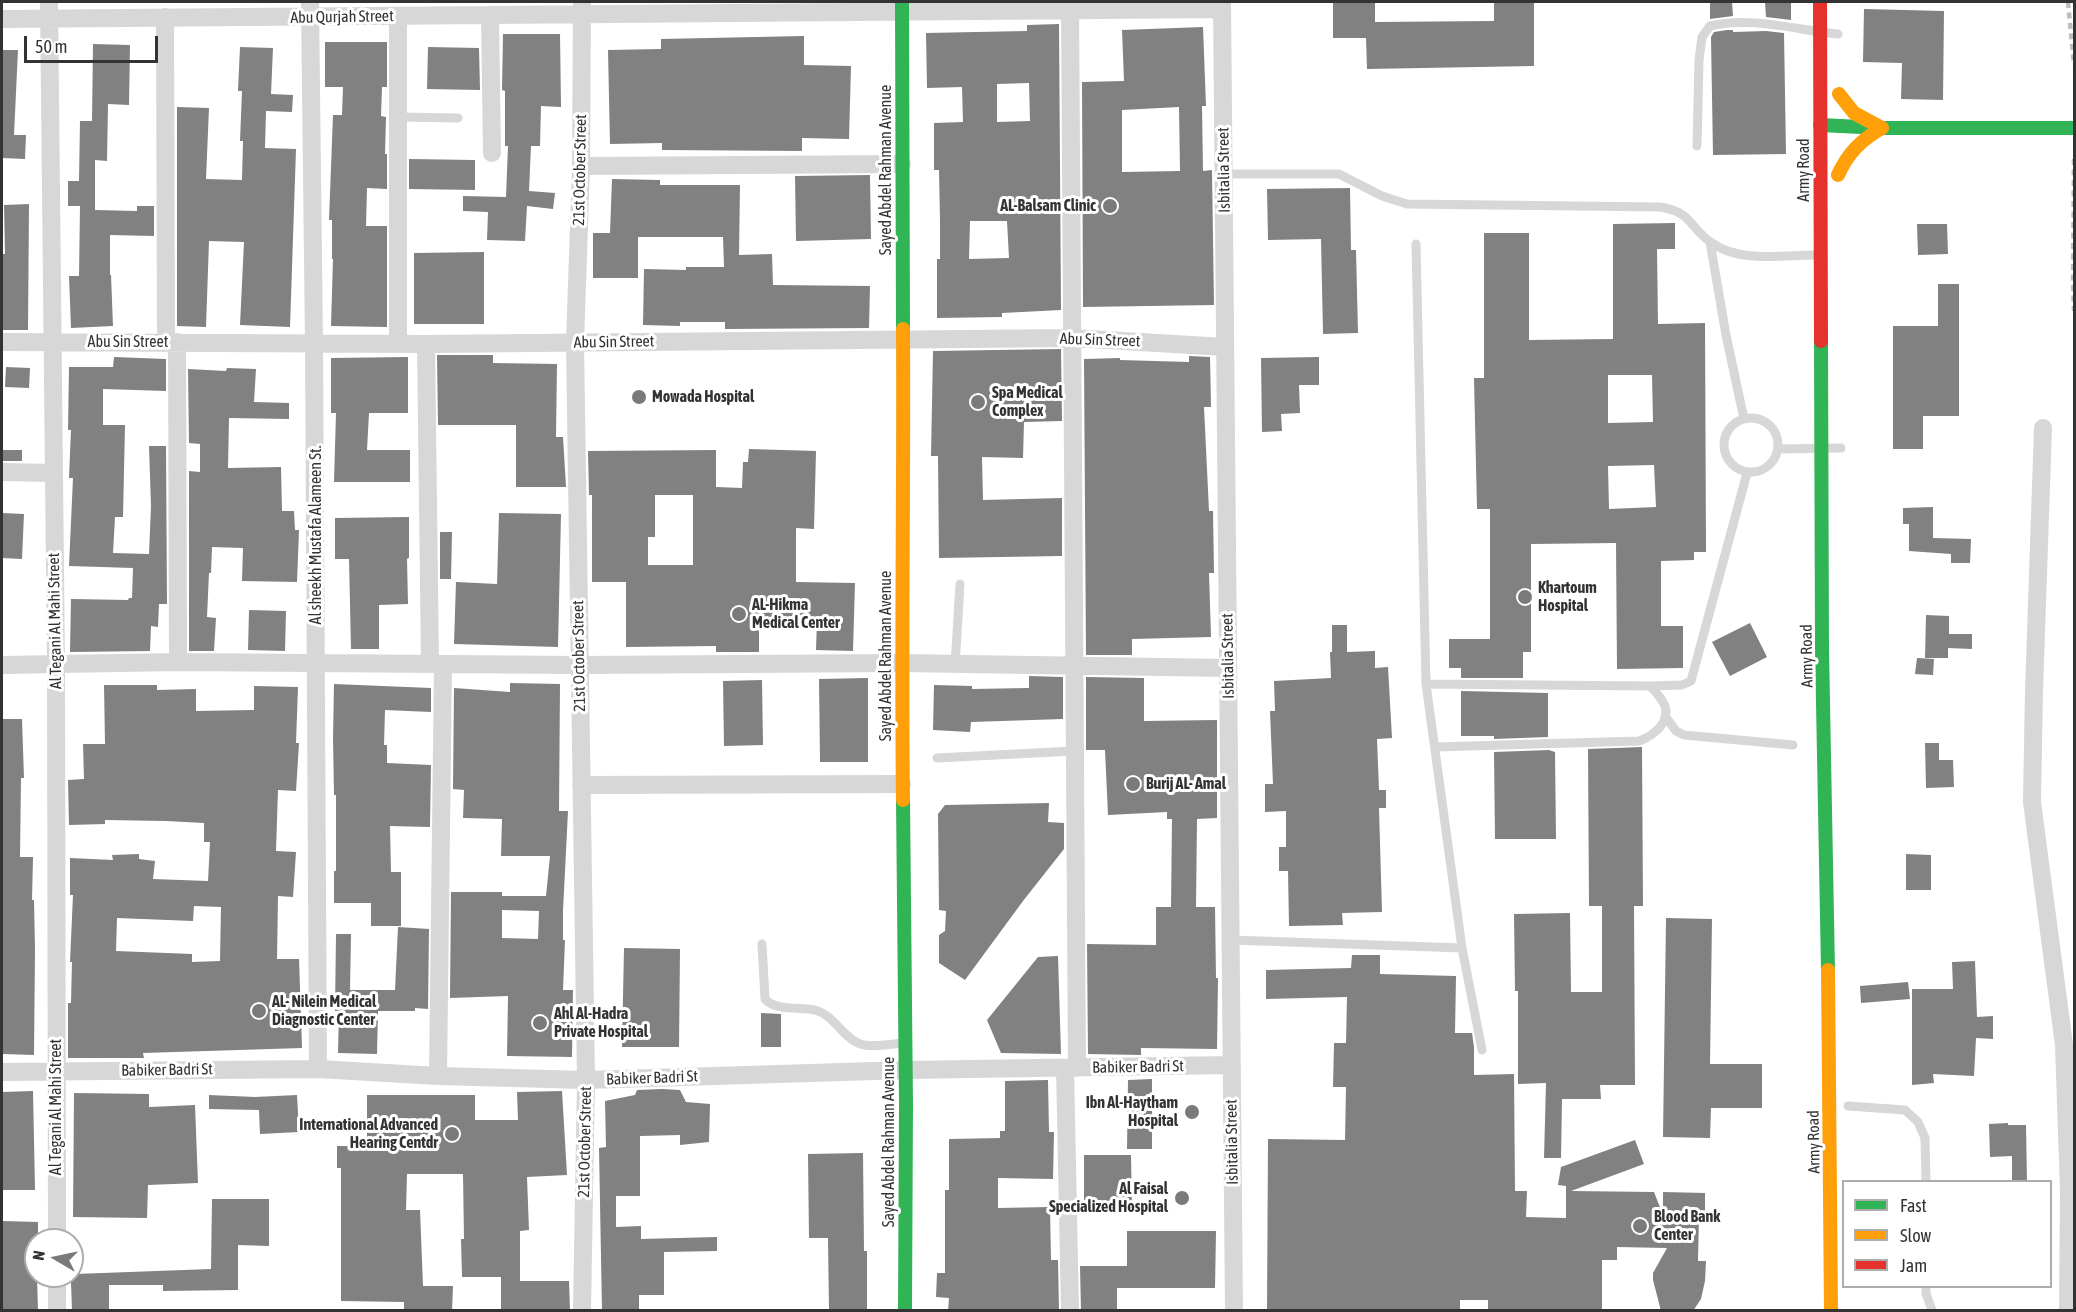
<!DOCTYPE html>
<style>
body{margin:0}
#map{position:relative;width:2076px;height:1312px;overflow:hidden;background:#fff;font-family:"Asap Condensed",sans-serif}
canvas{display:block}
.frame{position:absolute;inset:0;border:3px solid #333;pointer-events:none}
.legend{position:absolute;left:1842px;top:1180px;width:210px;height:108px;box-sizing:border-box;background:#fff;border:2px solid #adadad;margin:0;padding:8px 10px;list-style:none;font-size:18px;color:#333}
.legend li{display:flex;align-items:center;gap:12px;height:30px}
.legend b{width:30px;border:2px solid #adadad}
.north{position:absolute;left:24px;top:1228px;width:60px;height:60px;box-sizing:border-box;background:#fff;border:2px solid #adadad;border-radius:50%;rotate:279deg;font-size:16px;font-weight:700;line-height:24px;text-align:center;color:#333}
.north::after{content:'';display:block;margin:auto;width:21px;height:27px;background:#7a7a7a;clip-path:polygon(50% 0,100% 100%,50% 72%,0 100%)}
.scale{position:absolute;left:24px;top:36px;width:134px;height:27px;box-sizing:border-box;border:3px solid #333;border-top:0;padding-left:8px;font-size:18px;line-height:21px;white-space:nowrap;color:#333;-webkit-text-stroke:4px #fff;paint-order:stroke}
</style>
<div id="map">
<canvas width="2076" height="1312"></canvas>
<div class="frame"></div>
<ul class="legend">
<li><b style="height:8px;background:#30b455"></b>Fast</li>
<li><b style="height:8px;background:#ff9f0a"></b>Slow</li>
<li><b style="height:8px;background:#e5322d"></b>Jam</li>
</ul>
<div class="north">N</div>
<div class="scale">50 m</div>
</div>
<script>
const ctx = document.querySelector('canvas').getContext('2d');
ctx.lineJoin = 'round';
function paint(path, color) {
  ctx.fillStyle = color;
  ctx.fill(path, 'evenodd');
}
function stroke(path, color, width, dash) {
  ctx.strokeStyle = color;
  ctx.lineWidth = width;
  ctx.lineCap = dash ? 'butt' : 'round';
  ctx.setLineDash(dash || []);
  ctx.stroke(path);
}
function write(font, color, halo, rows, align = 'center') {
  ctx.font = font + ' "Asap Condensed",sans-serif';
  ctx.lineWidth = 6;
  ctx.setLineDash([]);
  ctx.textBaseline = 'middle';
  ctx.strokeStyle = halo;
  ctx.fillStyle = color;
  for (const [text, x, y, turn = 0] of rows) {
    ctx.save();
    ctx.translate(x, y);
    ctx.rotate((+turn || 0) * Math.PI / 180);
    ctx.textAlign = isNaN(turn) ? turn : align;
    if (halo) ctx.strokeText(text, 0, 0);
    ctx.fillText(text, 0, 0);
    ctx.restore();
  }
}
const building = new Path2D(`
 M1333,2H1375V22L1494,21V2H1534V66L1367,69L1366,38H1333Z
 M1710,2H1732L1733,16L1710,19Z
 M1765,2H1791V20L1766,17Z
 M1864,9L1944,11L1943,100L1901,99L1902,63L1863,62Z
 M1059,24L1061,310L1002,313V317L937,318V259H940V221L939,170H934V123L963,122L962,87L927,88L926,33L1027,31V25ZM1029,83L1030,121L997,122V84ZM970,221H1007L1009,258L969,259Z
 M1203,27L1206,106H1202L1203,171L1212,170L1214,305L1083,307L1082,82L1124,81L1122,30ZM1179,107L1180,171L1122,172V110Z
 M1727,30H1733V32L1766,31L1784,33L1786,154L1713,155L1711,37L1714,32Z
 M503,34H560L561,107L541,106L540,146H531L529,191L555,193L553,209L527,206L525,241L487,240L488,212L463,211V196L506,197L508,146H505V91L502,90Z
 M804,36V65L851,66L849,139L802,138V151L662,150V143L610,144L608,50L661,49V39Z
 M325,42H387V87H382L381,116L386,117L385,154H387V189L367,188L366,226H387V327L331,326L333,259H332V220H329L333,115H342L343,87H325Z
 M93,44L130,45L129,105L108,104L107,161L95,160V210L137,211V206H154V236L110,235V275H111L113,326L71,328L69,276H79L80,206H68V181H79L80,121H92Z
 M240,47L273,48L271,94L293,95L292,112L266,111L265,148L296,149L290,327L240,325L244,242L209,241L206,327L177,326V107L209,108L206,179L242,180L243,141H240L242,91H238Z
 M428,47L479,48L480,90L427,89Z
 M2,50H18L14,135H26L25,159L2,158Z
 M409,159L475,160V190L409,189Z
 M870,175L871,239L796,241L795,176Z
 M612,179L660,180V185H740L739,255L772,254L773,285L870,286L869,328L725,329V322H680V326L643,325L644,269L686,270V267H724L723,237H638V278H593V233H610Z
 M1350,188L1351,250H1356L1358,333L1323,334L1321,239L1268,240L1267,189Z
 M29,204L28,330H2V254H5L4,205Z
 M1675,223V249H1657L1658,324L1705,323L1706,552H1694V560L1661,561V626H1683V668L1617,669L1616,543L1531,544V652H1523V678H1461V668H1449V639H1490V509H1477L1474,378H1484V233H1529V340L1613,339V224ZM1608,375H1652L1653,422L1608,423ZM1654,465L1656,507L1609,509L1608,466Z
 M1917,224H1947L1948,254L1918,255Z
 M484,252V324H414V253Z
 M1938,284H1959V416H1923V449H1893V326H1938Z
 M1061,349L1062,421L1024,422L1023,458L982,457L983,500L1062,498V556L939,558L938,456H931L933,351Z
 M437,355H493V363L557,364L556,437H563L566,487H516V425H438Z
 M1189,356L1210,357L1211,407H1204L1209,511H1213L1214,573H1209L1211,637L1132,639V655H1086L1084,359L1120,358V360L1189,362Z
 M114,357L166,359V391L103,389V425H125L123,517H115L113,553L149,554L151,506L149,446H166L167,604H159L158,627L151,626L150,651L70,652L71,599L128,600L129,598H132L133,568L69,566L73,478H69L71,430H68L69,367H113Z
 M408,357V413H369L367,450H410V482H334L336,413H331V358Z
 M1319,357V385H1299L1300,413L1281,414L1282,431L1262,432L1261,358Z
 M6,367L30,368L29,388L5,387Z
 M227,368L256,369L254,402L289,403V419L229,418L228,468L281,467L282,511H294L295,530H299L297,582L242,581L243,548L212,547L211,573H209L207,617L216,618L214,651H189V471L200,472V444L189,443L188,369L226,371Z
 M749,449L816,451L814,529L796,528V582L855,583L853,651L816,650L817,619L759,620V652H716V646L626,647V582H592V495H589L588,451L716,450V487L742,488L743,462H748ZM655,495H693V565H648V537H655Z
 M2,450H22V461H2Z
 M1933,507V538L1971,539L1970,563H1951V554L1909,551V524H1903V508Z
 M2,513L24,514L22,559L2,558Z
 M499,513L561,514L558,647L454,644L456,582L497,584Z
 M409,517V558L407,559L408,604L379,605V649H351L349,559H335V518Z
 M440,532H452L451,579H440Z
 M249,610L286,611L285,651L248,650Z
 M1926,615L1949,616V634H1972V649L1948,648V658H1925Z
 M1750,623L1767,657L1730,676L1712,642Z
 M1332,625H1347V652L1375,651V668L1388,667L1392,738L1377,739L1379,790H1386V808H1379L1382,912L1342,913L1343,925L1289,926L1288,871H1279V847H1286V811L1265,812V784H1273L1270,711H1275L1274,681L1331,678L1330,652H1332Z
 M1917,658L1934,659L1933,675L1915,674Z
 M1029,676L1063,677V719L971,722L970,732L933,730L934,685L972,686V689L1029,688Z
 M1086,677L1144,678V721L1217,720V818L1197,819L1196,907H1215L1216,978H1218L1217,1049L1141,1048V1055L1088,1054L1087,944L1156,945V907H1171L1172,819H1167V812L1108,815L1105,750H1086Z
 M868,678V762H820L819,679Z
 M762,680L763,745L724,746L723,681Z
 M510,683L560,684L559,811H568L563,911V940H565L563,990H573L572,1057L507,1056L508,996L450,998L451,892H502V896H546L550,856H501L502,819L463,818L464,790L453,789L454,688L510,692ZM502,910L539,911L538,939L502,938Z
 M334,684L431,688V712L385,710L384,745H387V763L431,765L430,827L390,826L391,872H401V926H371V903H334V871H336V795H334L333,738Z
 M104,685H157V690L196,689V711L254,710V686L298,687L296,743H299L296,791L278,790L276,851L296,852L293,897L278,896L277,959H299L302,1048L143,1053L144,1058H68V1003H71L72,962H70L73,895H70V858L113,860L112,855L139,854V859L155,861L153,879L208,881L210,842H204V823L166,821L105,820V824L69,825L68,780L84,779L83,744H105ZM194,906L221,907L220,961L192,962V954L116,951L117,918L193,921Z
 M1461,691L1548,693V737L1494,739V736H1461Z
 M2,719H22L24,778H21L20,857H33L32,900H34L35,950L34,1055L2,1054Z
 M1925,743H1939V760H1953L1954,787L1926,788Z
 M1642,747L1643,906H1634L1635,1085H1600L1601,1099H1562L1561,1158H1544L1546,1083L1518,1084V991H1515L1514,914L1570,913L1571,992H1602V906H1589L1588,749Z
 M1549,750L1555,752L1556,839H1495L1494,752Z
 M1049,803L1048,822L1064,823V849L1023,901L965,980L939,963V935L945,931L946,911L939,910L938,814L945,805Z
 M1906,854L1931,855V890H1906Z
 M1666,918L1712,919L1710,1064H1762V1108H1711L1710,1138L1663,1137Z
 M398,927L429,929L428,1009L415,1008V1011H378L377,1054L338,1053L339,1011H335L336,934H351L350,990H395Z
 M624,948L680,949L679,1047H622Z
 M1352,955H1380V974L1456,976L1455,1033H1472L1474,1047V1075L1514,1074L1515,1191H1527L1526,1217L1566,1218V1186L1558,1185L1561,1167L1635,1140L1644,1164L1571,1191L1654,1192L1663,1215V1192L1705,1193V1215H1699L1698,1261H1706L1705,1281L1701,1299L1693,1311H1661L1653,1280V1273L1667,1248L1617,1247V1260H1602V1311H1488V1300H1460V1311H1267L1268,1139L1345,1140L1346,1087H1333L1334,1043H1346L1347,997L1266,999V970L1351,968Z
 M1058,956L1061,1054L1001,1053L987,1020L1038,957Z
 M1975,961L1977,1017L1993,1016V1039L1976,1038L1974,1076L1933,1074L1934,1083L1912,1085V989H1953L1952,962Z
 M1908,982L1910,999L1861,1003L1860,986Z
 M761,1013L781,1014V1047H761Z
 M1152,1079V1149H1127L1128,1080Z
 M1048,1080L1049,1132H1054L1053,1179L998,1178V1208L1050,1207L1051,1260H1058L1059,1311H948L949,1298L936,1297L937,1273H945V1190H949V1139L1000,1138V1131H1005V1081Z
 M662,1089L680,1090L686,1102L710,1104L709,1142L680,1145V1135L640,1136V1196H616V1227L641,1226V1239L717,1237V1251L664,1252V1295H639V1311H602L599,1148L606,1147L605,1101L635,1095L637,1090Z
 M33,1091L35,1190H2V1092Z
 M562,1091L567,1175L527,1177L529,1230L520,1231V1281H569L570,1311H501V1277H462L461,1239H464L463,1174H407L406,1210H420L423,1286H453L452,1311H404V1302L341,1301V1168H337V1146H367V1095H475V1120H518L517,1092Z
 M74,1093L149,1094V1107L195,1105L198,1183L148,1185L147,1218L73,1217Z
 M209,1095L255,1097L297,1095L299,1132L260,1134L259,1110L209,1109Z
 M2008,1123V1125H2026L2027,1182H2012V1156L1990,1157L1989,1124Z
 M863,1153L864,1251H867V1311H829L828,1238H809L808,1154Z
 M1084,1155H1131L1132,1211H1084Z
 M212,1199H269V1246L238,1245V1290L163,1291V1285H109V1311H72L71,1282L75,1274L211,1269Z
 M2,1221L38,1222V1240H36L38,1311H2Z
 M1127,1231H1216L1215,1288H1117V1311H1081L1080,1266H1127Z`);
const lane = new Path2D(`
 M398,117L458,118
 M1697,146L1699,60L1702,37L1710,26C1753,16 1795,30 1838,34
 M1224,174H1339L1382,196L1407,204L1660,207C1693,212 1689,228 1712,243C1740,263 1783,255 1816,255
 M1710,242L1726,335L1744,419
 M1724 445a27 27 0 1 1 54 0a27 27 0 1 1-54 0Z
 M1778,449L1841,448
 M955,665L960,584
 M1426,684L1650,686L1682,685L1691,681L1747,473
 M1665,716L1676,731L1684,735L1793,745
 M1435,747L1639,741C1653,736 1670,723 1665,706C1662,699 1655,691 1650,686
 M937,758L1074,751
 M1231,940L1462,948L1426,684L1416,244
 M762,944L765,999C775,1011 800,1007 815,1010C834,1015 843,1038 860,1044C872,1048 890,1044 903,1043
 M1462,948L1482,1050
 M1848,1106L1905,1110L1918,1122L1925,1138L1926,1182
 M1926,1286V1294L1932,1310`);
const street = new Path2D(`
 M49,2L56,664L57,1240
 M310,2L314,344L318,1069
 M582,2L581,166L575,343L586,1080L582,1310
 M1070,2L1077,1068
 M1222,2L1234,1310
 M490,15L492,153
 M398,16V344
 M165,17L166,342
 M2,19L1222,9
 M581,166L902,164
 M2,342L426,344L1072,338L1225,347
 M177,342L178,662
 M426,344L430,664
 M2043,428L2034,691L2032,802L2064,1045L2069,1191L2068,1310
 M2,472L54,473
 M2,665L178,662L579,665L901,663L1228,668
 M581,785L902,784
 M1065,1068L1070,1310
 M2,1072L318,1069L438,1076L586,1080L906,1070L1231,1065
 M438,1076L443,664
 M57,1276V1310`);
const fast = new Path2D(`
 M902,2L903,329
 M1820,125L1882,128H2074
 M1821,341L1822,649L1828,970
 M903,800L906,1104L905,1310`);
const slow = new Path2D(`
 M1839,94L1854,113L1882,128
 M1838,175C1848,153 1861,140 1882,128
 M903,800C901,643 904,486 903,329
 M1828,970L1831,1310`);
const jam = new Path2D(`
 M1820,2L1821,341`);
const rail = new Path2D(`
 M2068,2L2074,65
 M2074,159L2073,283L2074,311`);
const markers = [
 [1110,206,8,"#7a7a7a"],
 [639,397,8,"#7a7a7a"],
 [978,402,8,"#7a7a7a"],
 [1525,597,8,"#7a7a7a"],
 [739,614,8,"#7a7a7a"],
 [1133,784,8,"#7a7a7a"],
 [259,1011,8,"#7a7a7a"],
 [540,1023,8,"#7a7a7a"],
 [1192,1112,8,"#7a7a7a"],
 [452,1134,8,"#7a7a7a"],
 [1182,1198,8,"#7a7a7a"],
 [1640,1226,8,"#7a7a7a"]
];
const streetNames = [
 ["Abu Qurjah Street",342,17,-1],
 ["21st October Street",580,170,-89],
 ["Sayed Abdel Rahman Avenue",886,170,-90],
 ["Isbitalia Street",1224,170,-91],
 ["Army Road",1804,170,-90],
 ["Abu Sin Street",1100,340,2],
 ["Abu Sin Street",128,342],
 ["Abu Sin Street",614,342,-1],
 ["Al sheekh Mustafa Alameen St.",316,535,-90],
 ["Al Tegani Al Mahi Street",55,621,-91],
 ["21st October Street",579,656,-91],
 ["Sayed Abdel Rahman Avenue",886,656,-90],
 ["Isbitalia Street",1228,656,-91],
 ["Army Road",1807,656,-91],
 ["Babiker Badri St",1138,1067,-1],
 ["Babiker Badri St",167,1070,-1],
 ["Babiker Badri St",652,1078,-2],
 ["Al Tegani Al Mahi Street",56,1107,-90],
 ["21st October Street",585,1142,-89],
 ["Sayed Abdel Rahman Avenue",889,1142,-90],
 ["Isbitalia Street",1232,1142,-91],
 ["Army Road",1814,1142,-91]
];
const poiNames = [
 ["AL-Balsam Clinic",1096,206,"right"],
 ["Spa Medical",992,393],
 ["Complex",992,411],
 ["Mowada Hospital",652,397],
 ["Khartoum",1538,588],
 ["Hospital",1538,606],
 ["AL-Hikma",752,605],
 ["Medical Center",752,623],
 ["Burij AL- Amal",1146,784],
 ["AL- Nilein Medical",272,1002],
 ["Diagnostic Center",272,1020],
 ["Ahl Al-Hadra",554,1014],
 ["Private Hospital",554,1032],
 ["Ibn Al-Haytham",1178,1103,"right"],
 ["Hospital",1178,1121,"right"],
 ["International Advanced",438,1125,"right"],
 ["Hearing Centdr",438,1143,"right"],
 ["Al Faisal",1168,1189,"right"],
 ["Specialized Hospital",1168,1207,"right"],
 ["Blood Bank",1654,1217],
 ["Center",1654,1235]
];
paint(building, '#818181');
stroke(lane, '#d7d7d7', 9);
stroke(street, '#d7d7d7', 18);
stroke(fast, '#30b455', 14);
stroke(slow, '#ff9f0a', 14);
stroke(jam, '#e5322d', 14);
stroke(rail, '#bebebe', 4.5, [6, 4.5]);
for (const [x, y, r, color] of markers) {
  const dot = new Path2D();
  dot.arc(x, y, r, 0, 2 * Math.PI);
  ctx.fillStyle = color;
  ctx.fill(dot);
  stroke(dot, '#fff', 2);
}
write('16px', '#333', '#fff', streetNames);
write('bold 16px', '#333', '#fff', poiNames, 'left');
</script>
